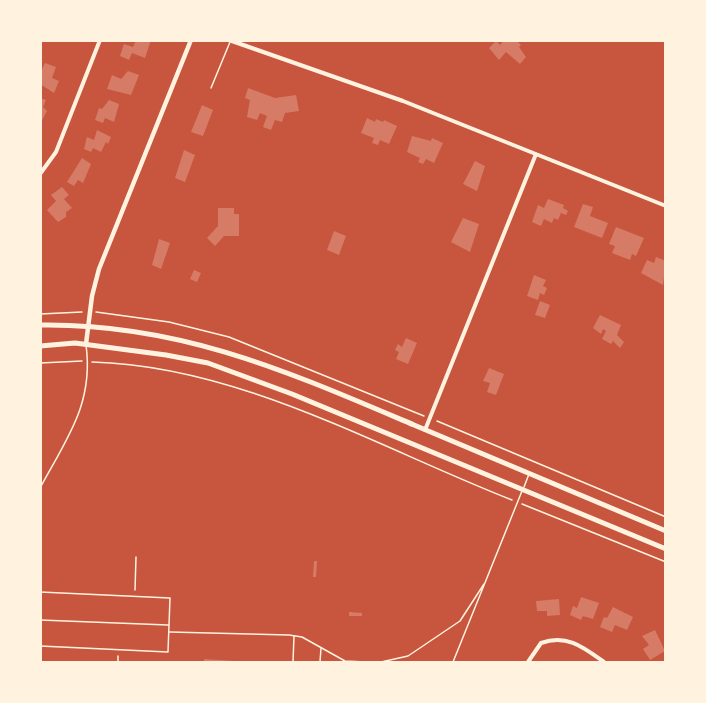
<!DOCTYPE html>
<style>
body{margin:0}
#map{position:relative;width:706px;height:703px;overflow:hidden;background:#c8553d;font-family:"Noto Serif",serif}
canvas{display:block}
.frame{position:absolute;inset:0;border:42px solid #fff3e0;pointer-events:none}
</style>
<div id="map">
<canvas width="706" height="703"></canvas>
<div class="frame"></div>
</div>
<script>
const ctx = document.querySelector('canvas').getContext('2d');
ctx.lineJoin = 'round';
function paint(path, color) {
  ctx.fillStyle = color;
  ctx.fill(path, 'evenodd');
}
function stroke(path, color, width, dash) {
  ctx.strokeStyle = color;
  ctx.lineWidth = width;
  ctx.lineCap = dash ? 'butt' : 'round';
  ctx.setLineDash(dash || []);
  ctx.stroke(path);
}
const building = new Path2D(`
 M136,40H151L145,58L132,53L129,60L120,56L124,44L133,47Z
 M504,40H516L521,45L519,47L526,57L520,64L506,52L499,60L489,48L496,41L500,45Z
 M45,63L56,67L52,78L59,81L54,93L40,84V73Z
 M128,71L139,75L131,95L107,89L112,75L121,79Z
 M248,88L275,98L296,95L299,111L285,113L282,122L275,120L271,130L263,127L267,116L260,113L257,120L247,117L250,100L245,98Z
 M40,98L46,100L43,107L47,111L40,124Z
 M109,100L119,104L114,122L105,118L103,123L95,120L99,108L102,109Z
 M202,105L213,110L203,136L191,132Z
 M367,118L375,122L376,119L383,122L384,120L397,126L389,144L380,140L378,145L372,143L374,138L361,133Z
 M97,130L111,137L108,144L106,142L101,152L93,148L91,152L84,149L87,137L94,140Z
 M412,136L431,141L432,138L443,143L434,163L426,159L423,164L418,162L420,158L407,152Z
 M184,150L195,155L185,182L175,178Z
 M82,158L91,164L83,183L78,180L74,186L67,182Z
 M475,161L485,166L477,191L463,184Z
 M62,187L69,195L64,199L72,208L66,212V217L58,222L47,210L56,201L51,195Z
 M548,199L564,205L563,208L568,211L566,215L561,213L558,220L554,218L552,223L544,219L541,226L532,222L538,205L544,208Z
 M583,204L593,207L590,216L608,223L602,238L574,227Z
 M218,208H234V214H239V236H224L215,246L207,238L218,226Z
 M463,218L479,224L470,252L451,242Z
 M616,227L644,238L636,256L632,254L630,260L612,253L615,246L609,244Z
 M334,231L346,236L339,255L327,250Z
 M159,239L170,243L161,269L152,265Z
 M656,257L666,261L663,285L641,273L647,260L654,263Z
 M194,270L201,273L197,282L190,279Z
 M534,275L546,280L543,286L547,288L544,295L540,293L538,300L527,296Z
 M540,301L550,305L545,318L535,315Z
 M600,315L621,325L617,335L624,342L620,348L613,341L611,344L602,339L606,331L603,329L601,334L593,328Z
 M406,338L417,343L408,364L396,359L399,352L395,350L398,344L402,347Z
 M489,368L504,374L496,395L487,392L490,383L483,381Z
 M314,561H317L316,577H313Z
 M581,597L599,603L593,619L583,616L581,620L570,615L573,606L577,608Z
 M559,599L560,615L547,616V611H537L536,601Z
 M613,607L633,617L627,630L615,625L612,632L600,627L604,617L607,618Z
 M349,612L362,613V616H349Z
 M655,630L665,651L650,660L643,649L649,645L642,636Z
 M204,659L235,661V662H204Z`);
const path = new Path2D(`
 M96,312L169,322L229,337L424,416
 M40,314L82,312
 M92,362C240,366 377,447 512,500
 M40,363L82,361
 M437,421L666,517
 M522,504L666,562
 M135,590L136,557
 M118,662V656`);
const service = new Path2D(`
 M211,88L230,42
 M524,487L529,474
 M40,488C67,438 94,403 86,345
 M40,592L170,598L168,652L40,646
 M40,620L168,625
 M170,632L289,635L302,637L345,661L366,662
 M293,662L294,636
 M320,662L321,648
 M381,662L408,656L460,621L484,584
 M453,662L522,491`);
const minor = new Path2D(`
 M229,40L403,101L666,206
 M40,174L56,152L100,40
 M425,430L536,154
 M528,662L541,643C567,634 583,647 604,662`);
const tertiary = new Path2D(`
 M86,344L92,296L99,269L191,40`);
const secondary = new Path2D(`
 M40,325C180,323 289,372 414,425C498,461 582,496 666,531
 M40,346L75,343L166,355L208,363L292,394L666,549`);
paint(building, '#d67c66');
stroke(path, '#fff3e0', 1.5);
stroke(service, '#fff3e0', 1.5);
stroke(minor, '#fff3e0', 4);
stroke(tertiary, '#fff3e0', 4.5);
stroke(secondary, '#fff3e0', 5);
</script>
